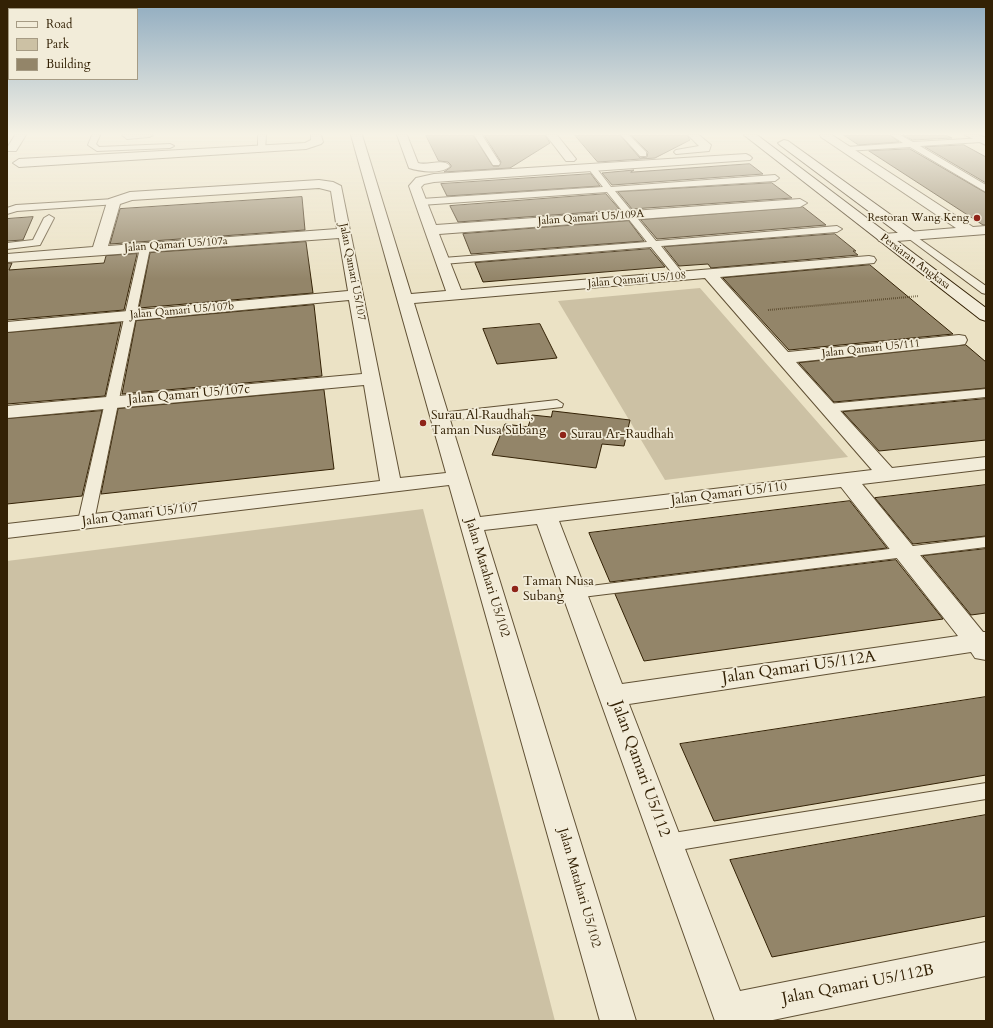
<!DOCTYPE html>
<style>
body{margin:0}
#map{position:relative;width:993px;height:1028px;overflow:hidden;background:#ebe2c5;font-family:Cardo,serif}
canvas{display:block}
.frame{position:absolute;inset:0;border:8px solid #332105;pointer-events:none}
.legend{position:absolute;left:8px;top:8px;width:130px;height:72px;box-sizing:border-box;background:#f2ecd9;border:1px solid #a69b84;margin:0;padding:5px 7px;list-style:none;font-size:12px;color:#332105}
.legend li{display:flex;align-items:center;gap:8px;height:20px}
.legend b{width:20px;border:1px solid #a69b84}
</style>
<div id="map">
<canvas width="993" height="1028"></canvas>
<div class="frame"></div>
<ul class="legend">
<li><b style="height:5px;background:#f2ecd9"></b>Road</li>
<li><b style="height:11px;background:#ccc1a4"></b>Park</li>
<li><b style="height:11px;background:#938569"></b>Building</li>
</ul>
</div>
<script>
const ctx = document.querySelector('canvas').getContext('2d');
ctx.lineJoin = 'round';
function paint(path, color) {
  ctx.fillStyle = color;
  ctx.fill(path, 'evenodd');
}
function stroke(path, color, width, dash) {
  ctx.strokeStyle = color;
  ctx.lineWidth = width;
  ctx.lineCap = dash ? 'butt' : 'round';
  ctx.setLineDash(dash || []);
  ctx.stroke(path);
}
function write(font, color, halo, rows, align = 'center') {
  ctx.font = font + ' Cardo,serif';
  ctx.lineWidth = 3.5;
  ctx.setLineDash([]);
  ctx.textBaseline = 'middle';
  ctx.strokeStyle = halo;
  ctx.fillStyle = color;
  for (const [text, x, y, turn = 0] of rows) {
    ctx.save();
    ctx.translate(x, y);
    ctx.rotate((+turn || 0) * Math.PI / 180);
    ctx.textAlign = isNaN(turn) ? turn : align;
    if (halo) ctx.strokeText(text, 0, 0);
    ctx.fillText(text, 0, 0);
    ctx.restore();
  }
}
const green = new Path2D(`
 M700,288L848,457L665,480L558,301Z
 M423,509L555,1021H7V561Z`);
const building = new Path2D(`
 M426,135H473L493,166H499L501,162L484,135H545L550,143L510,168L444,172L451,167V165L448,162L439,161Z
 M575,135H620L640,158L647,157L648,152L631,135H687L690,140L655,158L598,162Z
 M844,135H890L899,142L859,145Z
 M903,135H946L952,138L913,140Z
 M964,145L986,157V183L925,147Z
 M910,149L986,193V225H983L869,151Z
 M750,164L763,174L612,185L602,173L634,170L631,172Z
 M591,174L600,186L447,196L441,184Z
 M772,183L792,198L632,209L618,192Z
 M606,194L620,210L458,222L450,206Z
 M302,197L305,230L110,244L120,209Z
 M803,207L826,225L657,239L641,220Z
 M33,217L23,240L7,241V219Z
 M629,221L644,241L471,254L463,234Z
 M835,234L856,251H853L858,255L711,268L708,264L679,266L664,247Z
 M306,242L313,293L139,308L150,253Z
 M650,249L665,267L483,282L475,263Z
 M137,254L124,310L7,320V263H12L9,270L104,263L106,256Z
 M870,265L953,334L789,350L723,278Z
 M314,305L322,376L122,394L136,321Z
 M121,323L105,396L7,404V333Z
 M540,324L557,358L497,364L483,329Z
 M966,345L986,362V388L834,402L799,363Z
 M324,390L334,469L101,494L118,409Z
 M986,399V440L879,451L843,412Z
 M102,411L82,496L7,504V419Z
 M553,411L630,420L624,446L602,444L596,468L492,455L505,424L528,427L532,415L551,417Z
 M986,485V536L913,544L875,498Z
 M850,501L887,548L610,582L589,533Z
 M986,549V613L971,615L923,556Z
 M896,560L943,619L644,661L615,594Z
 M986,697V775L714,821L680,744Z
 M986,815V916L772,957L730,860Z`);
const path = new Path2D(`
 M768,310L919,296`);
const lane = new Path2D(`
 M92,135H100L96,144L99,147L170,144L174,146L170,148L97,151L88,145Z
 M122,135H153L149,137L127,139Z
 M258,135H266L265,151L258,149Z
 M474,135H482L500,163L499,165H493Z
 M621,135H629L646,152V156H640Z
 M891,135H900L913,142L984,138V142H981L920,146L986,185V192L910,147L846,151L842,149L846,147L903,143Z
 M588,165H594L611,187L775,175L779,178L775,181L615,191L656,241L837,226L842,229L837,232L661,246L685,276L680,279L676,278L651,247L443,264L438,261L443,258L647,242L607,192L421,205L417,202L421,199L603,187L587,167Z
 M114,199L118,202L117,204L17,211L7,214V208L16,205Z
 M49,215L54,218L40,245L7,249V243L33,240L44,218Z
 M911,233L986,286V294L982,293L908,238V234Z
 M145,245L150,248L94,521L91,524H81L78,521L140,248Z
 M986,389V397L828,412L822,408L828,404Z
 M557,400L563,404L562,407L440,421L433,417L440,413Z
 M986,537V547L574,598L568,597L566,593L568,589L574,588Z
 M986,783V799L667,852L659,850L656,843L659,836L667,834Z`);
const street = new Path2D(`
 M15,135H26L16,151H8L7,148Z
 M311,135H321L323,142L321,144L306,149L19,167L13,163L19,159L305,143L311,140Z
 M351,135H362L411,294L446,291L409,186L416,178L434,174L746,154L750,156L752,158L750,160L434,182L424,184L421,187L436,225L800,199L807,203L800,207L439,234L461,290L869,256L874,257L876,260L874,263L720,277L788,352L959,335L965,336L967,340L965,344L959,345L796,362L892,468L986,457V469L862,484L983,632H986V660L975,658L971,652L629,704L740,991L986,942V976L768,1021H715L537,524L484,530L636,1021H600L449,485L7,538V524L380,481L364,385L7,418V406L362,374L349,300L7,332V322L348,291L339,238L7,262V254L93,247L107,202L109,199L130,192L319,180L333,182L341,186L400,478L446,473ZM319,188L331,191L337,229L108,246L120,204L132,200ZM705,278L872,470L480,517L414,303ZM841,487L958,636L622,684L559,521Z
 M397,135H407L418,163C427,166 444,158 450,166C443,175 418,171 409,168Z
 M546,135H557L576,159L574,161H566Z
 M688,135H699L711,145L709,151L676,154L674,152L676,150L699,146Z
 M820,135H832L973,227L986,226V234L884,242L879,241L877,238L879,235L884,234L956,228L821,137Z
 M965,135H979L986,138V145Z`);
const secondary = new Path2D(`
 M744,135H757L986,308V321L980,319Z
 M784,140L788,141L916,233L918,236L916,239H906L780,145L778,143Z`);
const markers = [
 [977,218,4,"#8f2418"],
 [423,423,4,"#8f2418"],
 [563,435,4,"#8f2418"],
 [515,589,4,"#8f2418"]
];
const farStreetnames = [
 ["Jalan Qamari U5/109A",591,218,-4],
 ["Jalan Qamari U5/107a",176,245,-4],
 ["Persiaran Angkasa",915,262,37],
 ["Jalan Qamari U5/107",352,272,79],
 ["Jalan Qamari U5/108",637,280,-5],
 ["Jalan Qamari U5/107b",182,311,-5],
 ["Jalan Qamari U5/111",871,349,-6]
];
const farPoinames = [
 ["Restoran Wang Keng",969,218]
];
const streetNames = [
 ["Jalan Qamari U5/107c",189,395,-5],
 ["Jalan Qamari U5/110",729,494,-7],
 ["Jalan Qamari U5/107",140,515,-7],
 ["Jalan Matahari U5/102",487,578,73],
 ["Jalan Matahari U5/102",579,888,74]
];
const poiNames = [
 ["Surau Al Raudhah,",431,416],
 ["Taman Nusa Subang",431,431],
 ["Surau Ar-Raudhah",571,435],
 ["Taman Nusa",523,582],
 ["Subang",523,597]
];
const nearStreetnames = [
 ["Jalan Qamari U5/112A",799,668,-8],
 ["Jalan Qamari U5/112",640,769,70],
 ["Jalan Qamari U5/112B",858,985,-11]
];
paint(green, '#ccc1a4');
paint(building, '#938569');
stroke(building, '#332105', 1);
stroke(lane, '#615135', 2);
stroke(street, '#615135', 2);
stroke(secondary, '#332105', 2);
stroke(path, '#332105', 2, [0.5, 1.5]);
paint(lane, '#f2ecd9');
paint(street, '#f2ecd9');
paint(secondary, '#f2ecd9');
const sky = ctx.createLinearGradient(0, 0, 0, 279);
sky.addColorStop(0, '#90acc0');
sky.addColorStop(0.48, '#f6f2e5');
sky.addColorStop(1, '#f6f2e500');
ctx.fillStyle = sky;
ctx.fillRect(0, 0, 993, 279);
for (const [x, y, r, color] of markers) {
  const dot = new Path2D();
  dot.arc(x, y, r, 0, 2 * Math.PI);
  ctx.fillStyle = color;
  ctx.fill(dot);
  stroke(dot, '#f2ecd9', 1.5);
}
write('11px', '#332105', '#f2ecd9', farStreetnames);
write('11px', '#332105', '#f2ecd9', farPoinames, 'right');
write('13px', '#332105', '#f2ecd9', streetNames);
write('13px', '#332105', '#f2ecd9', poiNames, 'left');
write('16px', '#332105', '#f2ecd9', nearStreetnames);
</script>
